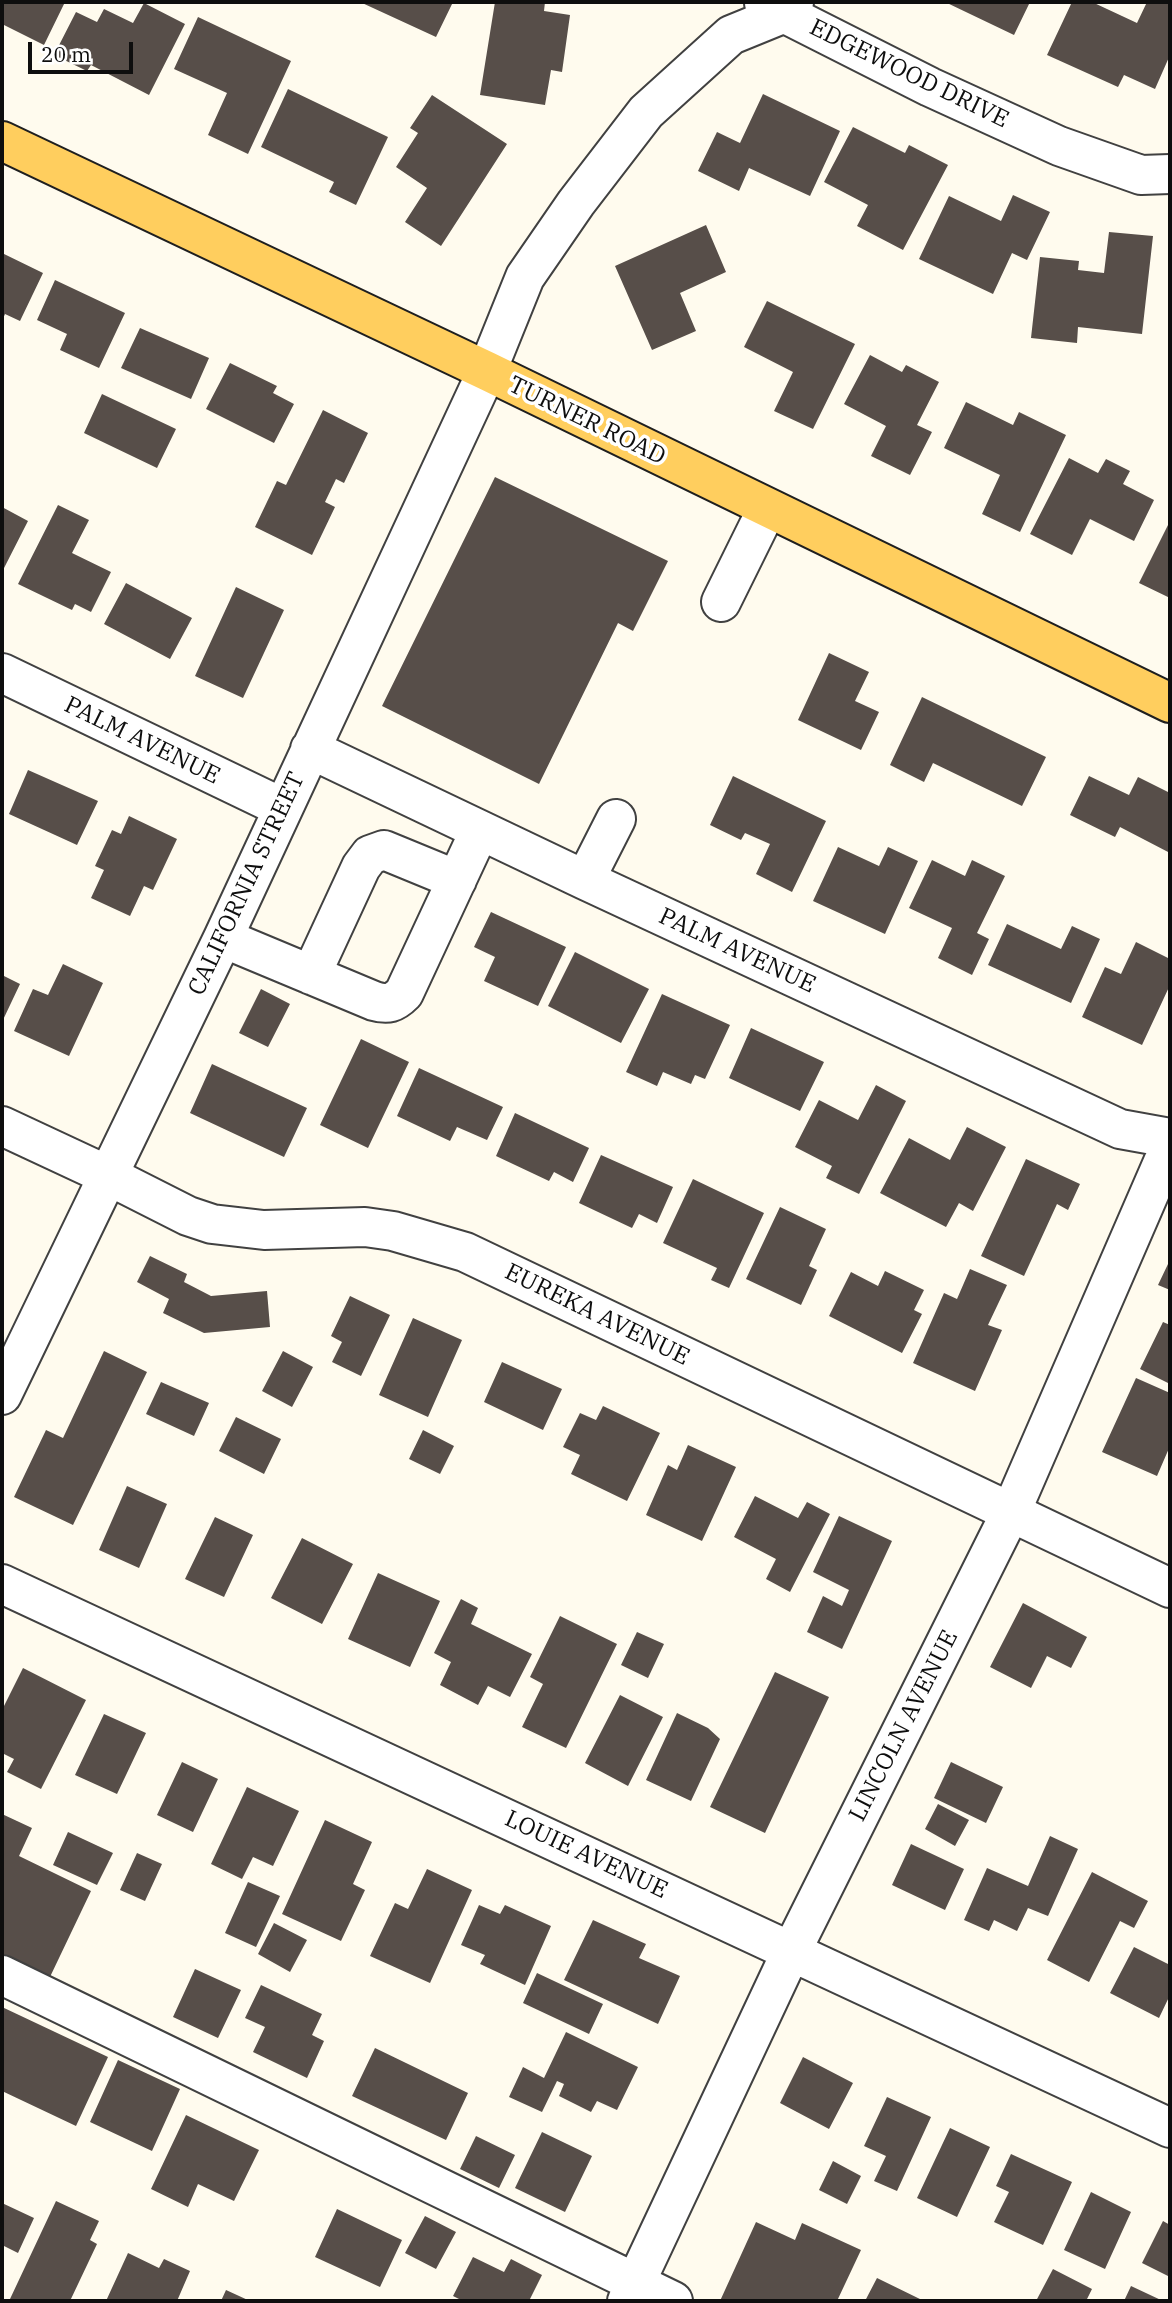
<!DOCTYPE html>
<style>
body{margin:0}
#map{position:relative;width:1172px;height:2303px;overflow:hidden;background:#fffbee;font-family:"IBM Plex Serif",serif}
canvas{display:block}
.frame{position:absolute;inset:0;border:4px solid #0e0e0e;pointer-events:none}
.scale{position:absolute;left:28px;top:42px;width:105px;height:32px;box-sizing:border-box;border:4px solid #0e0e0e;border-top:0;padding-left:9px;font-size:21px;line-height:24px;white-space:nowrap;color:#0e0e0e;-webkit-text-stroke:5px #fff;paint-order:stroke}
</style>
<div id="map">
<canvas width="1172" height="2303"></canvas>
<div class="frame"></div>
<div class="scale">20 m</div>
</div>
<script>
const ctx = document.querySelector('canvas').getContext('2d');
ctx.lineJoin = 'round';
function paint(path, color) {
  ctx.fillStyle = color;
  ctx.fill(path, 'evenodd');
}
function stroke(path, color, width, dash) {
  ctx.strokeStyle = color;
  ctx.lineWidth = width;
  ctx.lineCap = dash ? 'butt' : 'round';
  ctx.setLineDash(dash || []);
  ctx.stroke(path);
}
function write(font, color, halo, rows, align = 'center') {
  ctx.font = font + ' "IBM Plex Serif",serif';
  ctx.lineWidth = 7;
  ctx.setLineDash([]);
  ctx.textBaseline = 'middle';
  ctx.strokeStyle = halo;
  ctx.fillStyle = color;
  for (const [text, x, y, turn = 0] of rows) {
    ctx.save();
    ctx.translate(x, y);
    ctx.rotate((+turn || 0) * Math.PI / 180);
    ctx.textAlign = isNaN(turn) ? turn : align;
    if (halo) ctx.strokeText(text, 0, 0);
    ctx.fillText(text, 0, 0);
    ctx.restore();
  }
}
const building = new Path2D(`
 M2,2H65L44,45L2,24Z
 M360,2H453L436,37Z
 M495,2H545L544,11L570,15L562,72L551,70L545,105L480,95Z
 M945,2H1030L1014,35Z
 M1072,2H1092L1137,23L1147,2L1170,3V55L1155,89L1124,75L1118,87L1047,55Z
 M144,3L185,24L149,95L91,65L87,71L54,55L76,12L97,22L104,9L133,23Z
 M198,17L291,61L248,154L208,135L227,93L174,69Z
 M288,89L388,137L356,205L329,192L334,182L261,147Z
 M763,94L840,131L810,196L749,168L739,191L698,171L717,132L740,143Z
 M432,95L507,144L441,246L405,222L427,188L396,167L418,133L410,128Z
 M853,127L905,153L909,145L948,165L903,250L857,226L868,205L824,182Z
 M1013,195L1050,212L1027,260L1012,253L993,294L919,259L949,196L1001,221Z
 M706,225L726,272L680,293L696,331L652,350L615,266Z
 M1109,232L1153,236L1142,334L1078,327L1077,343L1031,338L1040,257L1079,261L1078,270L1104,273Z
 M2,253L43,273L20,321L5,314L2,321Z
 M55,280L125,313L99,368L60,350L67,334L37,320Z
 M767,301L855,344L813,429L774,411L793,372L744,347Z
 M140,328L209,358L191,399L121,368Z
 M870,355L902,372L906,365L939,382L917,425L932,432L910,475L871,456L886,426L844,404Z
 M230,363L277,386L273,393L294,404L274,443L206,409Z
 M102,394L176,429L157,468L84,433Z
 M966,402L1013,425L1019,412L1066,435L1020,532L982,514L1000,475L944,448Z
 M323,410L368,433L344,483L336,479L325,502L335,507L312,555L255,527L277,481L286,485Z
 M1069,458L1098,473L1106,459L1130,471L1123,484L1154,500L1134,541L1090,519L1072,555L1030,534Z
 M495,477L668,561L633,631L618,623L539,784L382,706Z
 M58,505L89,520L72,553L111,572L91,612L75,604L72,610L18,584Z
 M2,507L28,521L2,572Z
 M1170,521V598L1139,583Z
 M126,583L192,618L170,659L104,624Z
 M236,587L284,610L243,698L195,676Z
 M829,653L869,672L855,701L879,712L861,750L798,720Z
 M922,697L1046,757L1022,806L933,763L924,782L890,765Z
 M28,770L98,801L77,845L9,814Z
 M733,776L826,821L792,892L756,874L770,844L745,833L741,840L710,825Z
 M1089,776L1129,795L1138,777L1170,793V853L1120,827L1115,837L1070,815Z
 M129,816L177,839L153,890L144,886L130,916L91,898L104,870L95,866L112,830L121,834Z
 M838,847L879,866L888,847L918,861L885,934L813,901Z
 M932,860L965,876L972,860L1005,876L977,933L989,939L972,975L938,958L952,928L909,908Z
 M491,912L566,947L538,1006L484,981L495,957L474,947Z
 M1007,924L1061,949L1072,926L1100,939L1071,1003L988,965Z
 M1136,942L1170,959V985L1142,1045L1082,1017L1105,967L1121,974Z
 M575,952L649,989L621,1043L548,1006Z
 M63,964L103,983L69,1056L14,1031L33,989L48,995Z
 M2,975L20,984L2,1022Z
 M261,989L290,1004L268,1047L239,1033Z
 M662,994L730,1025L705,1079L695,1075L691,1084L663,1072L657,1086L626,1072Z
 M751,1028L824,1062L800,1111L729,1078Z
 M361,1039L409,1062L368,1148L320,1125Z
 M212,1064L307,1108L284,1157L190,1113Z
 M419,1068L503,1107L487,1140L457,1127L450,1141L397,1116Z
 M876,1085L906,1101L859,1194L826,1178L832,1166L795,1147L819,1100L858,1120Z
 M515,1113L589,1148L573,1182L554,1172L549,1181L496,1156Z
 M967,1127L1006,1147L973,1211L959,1203L946,1227L880,1193L909,1138L950,1160Z
 M601,1155L673,1187L657,1223L639,1214L632,1228L579,1203Z
 M1026,1159L1080,1184L1068,1210L1057,1204L1024,1276L981,1256Z
 M693,1179L764,1213L729,1288L711,1280L717,1268L663,1243Z
 M780,1207L826,1229L809,1266L817,1270L801,1305L746,1279Z
 M150,1256L187,1274L184,1282L211,1296L267,1291L270,1327L204,1333L163,1313L169,1299L137,1282Z
 M1168,1264L1170,1265V1290L1158,1285Z
 M970,1269L1007,1285L988,1325L1002,1330L975,1391L913,1363L944,1293L957,1299Z
 M885,1271L924,1290L914,1310L922,1314L902,1353L829,1316L851,1272L878,1286Z
 M350,1296L390,1315L361,1376L332,1362L342,1342L331,1336Z
 M413,1318L462,1340L428,1417L379,1395Z
 M1163,1322L1170,1325V1384L1140,1369Z
 M104,1351L147,1372L73,1525L14,1497L46,1430L63,1438Z
 M283,1351L313,1367L292,1407L262,1391Z
 M502,1362L562,1389L543,1430L484,1402Z
 M1136,1378L1170,1393V1446L1157,1476L1102,1452Z
 M161,1382L209,1403L194,1436L146,1414Z
 M603,1406L660,1433L627,1501L571,1474L580,1455L563,1447L580,1413L596,1420Z
 M236,1417L281,1439L264,1474L219,1451Z
 M423,1430L454,1446L440,1474L409,1459Z
 M688,1445L736,1467L702,1541L646,1515L668,1465L677,1470Z
 M127,1486L167,1504L139,1568L99,1550Z
 M755,1496L798,1518L807,1502L830,1514L790,1592L766,1579L776,1559L734,1537Z
 M839,1516L892,1541L842,1649L807,1632L823,1596L842,1606L849,1590L813,1572Z
 M215,1517L253,1535L224,1597L185,1579Z
 M302,1538L353,1564L322,1624L271,1598Z
 M378,1573L440,1601L410,1667L348,1639Z
 M461,1599L478,1608L471,1624L532,1654L510,1697L488,1686L478,1705L440,1685L451,1662L434,1653Z
 M1023,1603L1087,1637L1071,1668L1047,1656L1031,1688L990,1667Z
 M560,1616L617,1644L566,1748L522,1727L543,1684L530,1677Z
 M637,1632L664,1644L648,1678L621,1665Z
 M23,1668L86,1700L41,1789L7,1772L14,1759L2,1753V1710Z
 M775,1672L829,1697L765,1833L710,1807Z
 M620,1695L663,1717L628,1786L585,1763Z
 M677,1713L708,1728L720,1739L691,1801L646,1780Z
 M104,1714L146,1733L117,1794L75,1775Z
 M182,1762L218,1779L193,1832L157,1815Z
 M951,1762L1003,1787L986,1823L934,1798Z
 M247,1787L299,1811L273,1866L253,1857L242,1879L211,1864Z
 M938,1804L969,1820L955,1846L925,1829Z
 M2,1814L32,1828L19,1856L91,1891L49,1979L2,1956Z
 M325,1820L372,1842L353,1884L365,1890L341,1941L282,1914Z
 M68,1832L113,1853L97,1885L53,1865Z
 M1050,1836L1078,1849L1048,1916L1028,1908L1017,1931L994,1920L989,1931L964,1920L987,1868L1028,1886Z
 M911,1844L964,1869L945,1910L892,1885Z
 M137,1853L162,1864L145,1901L120,1890Z
 M427,1869L472,1890L430,1983L370,1956L395,1903L408,1909Z
 M1092,1872L1148,1901L1134,1928L1120,1921L1089,1982L1047,1960Z
 M248,1882L280,1896L256,1947L225,1933Z
 M479,1905L500,1914L505,1905L551,1926L525,1985L480,1964L485,1955L461,1945Z
 M593,1920L646,1944L639,1958L680,1976L658,2024L564,1980Z
 M274,1923L307,1940L290,1972L258,1954Z
 M1134,1947L1170,1965V1995L1159,2018L1110,1993Z
 M195,1969L241,1990L218,2038L173,2017Z
 M537,1973L603,2004L589,2034L523,2003Z
 M261,1985L322,2014L312,2035L324,2041L307,2078L253,2052L265,2027L245,2018Z
 M2,2007L108,2057L76,2126L2,2091Z
 M566,2032L638,2067L617,2110L597,2101L591,2112L559,2096L564,2084L557,2081L542,2112L509,2097L523,2067L544,2078Z
 M375,2048L468,2093L446,2140L352,2096Z
 M803,2057L853,2083L829,2129L780,2103Z
 M118,2060L180,2089L152,2151L90,2122Z
 M887,2097L931,2117L897,2191L874,2181L886,2156L864,2146Z
 M186,2115L259,2150L234,2201L198,2184L188,2207L151,2189Z
 M950,2128L990,2147L957,2217L917,2198Z
 M542,2132L592,2156L565,2212L515,2188Z
 M476,2136L515,2155L499,2188L460,2169Z
 M1011,2154L1072,2182L1043,2245L994,2222L1009,2192L996,2186Z
 M833,2161L861,2176L847,2204L819,2190Z
 M1091,2192L1131,2212L1105,2269L1064,2250Z
 M56,2201L99,2221L90,2240L97,2244L70,2301H15L10,2299Z
 M2,2203L34,2218L18,2253L2,2245Z
 M337,2209L402,2240L380,2287L315,2257Z
 M425,2216L456,2232L436,2269L405,2253Z
 M1163,2221L1170,2225V2277L1142,2263Z
 M756,2222L795,2240L802,2223L861,2250L837,2301L810,2299L809,2301H720Z
 M128,2253L159,2268L164,2259L190,2271L177,2301H106Z
 M473,2257L504,2272L511,2259L542,2275L529,2301H463L453,2296Z
 M1053,2269L1092,2289L1086,2301H1036Z
 M877,2278L924,2301H865Z
 M1131,2286L1163,2301H1124Z
 M226,2290L250,2301H221Z`);
const minor = new Path2D(`
 M764,3L930,87L1059,146L1141,175L1170,174
 M721,602L767,509
 M2,673L283,808
 M310,749L585,880L1120,1129L1170,1138
 M585,880L616,819
 M223,938L374,1001C388,1005 394,1003 404,993L480,830
 M311,975L361,867L370,855L384,850L457,880
 M2,1126L107,1175L188,1216L212,1224L264,1230L365,1227L393,1231L465,1252L1170,1588
 M2,1395L223,938L487,371L525,277L576,203L646,112L731,35L785,13L794,2
 M2,1584L1170,2128
 M2,1975L673,2301
 M627,2301L792,1950L1011,1512L1170,1146`);
const major = new Path2D(`
 M2,141L487,371L1170,703`);
const streetNames = [
 ["EDGEWOOD DRIVE",909,74,26],
 ["TURNER ROAD",587,421,26],
 ["PALM AVENUE",142,741,26],
 ["CALIFORNIA STREET",247,884,-65],
 ["PALM AVENUE",737,951,25],
 ["EUREKA AVENUE",597,1315,26],
 ["LINCOLN AVENUE",904,1726,-63],
 ["LOUIE AVENUE",586,1855,25]
];
paint(building, '#574e49');
stroke(minor, '#414141', 42);
stroke(major, '#1f1f1f', 42);
stroke(minor, '#fff', 38);
stroke(major, '#ffce5e', 38);
write('24px', '#0e0e0e', '#fff', streetNames);
</script>
